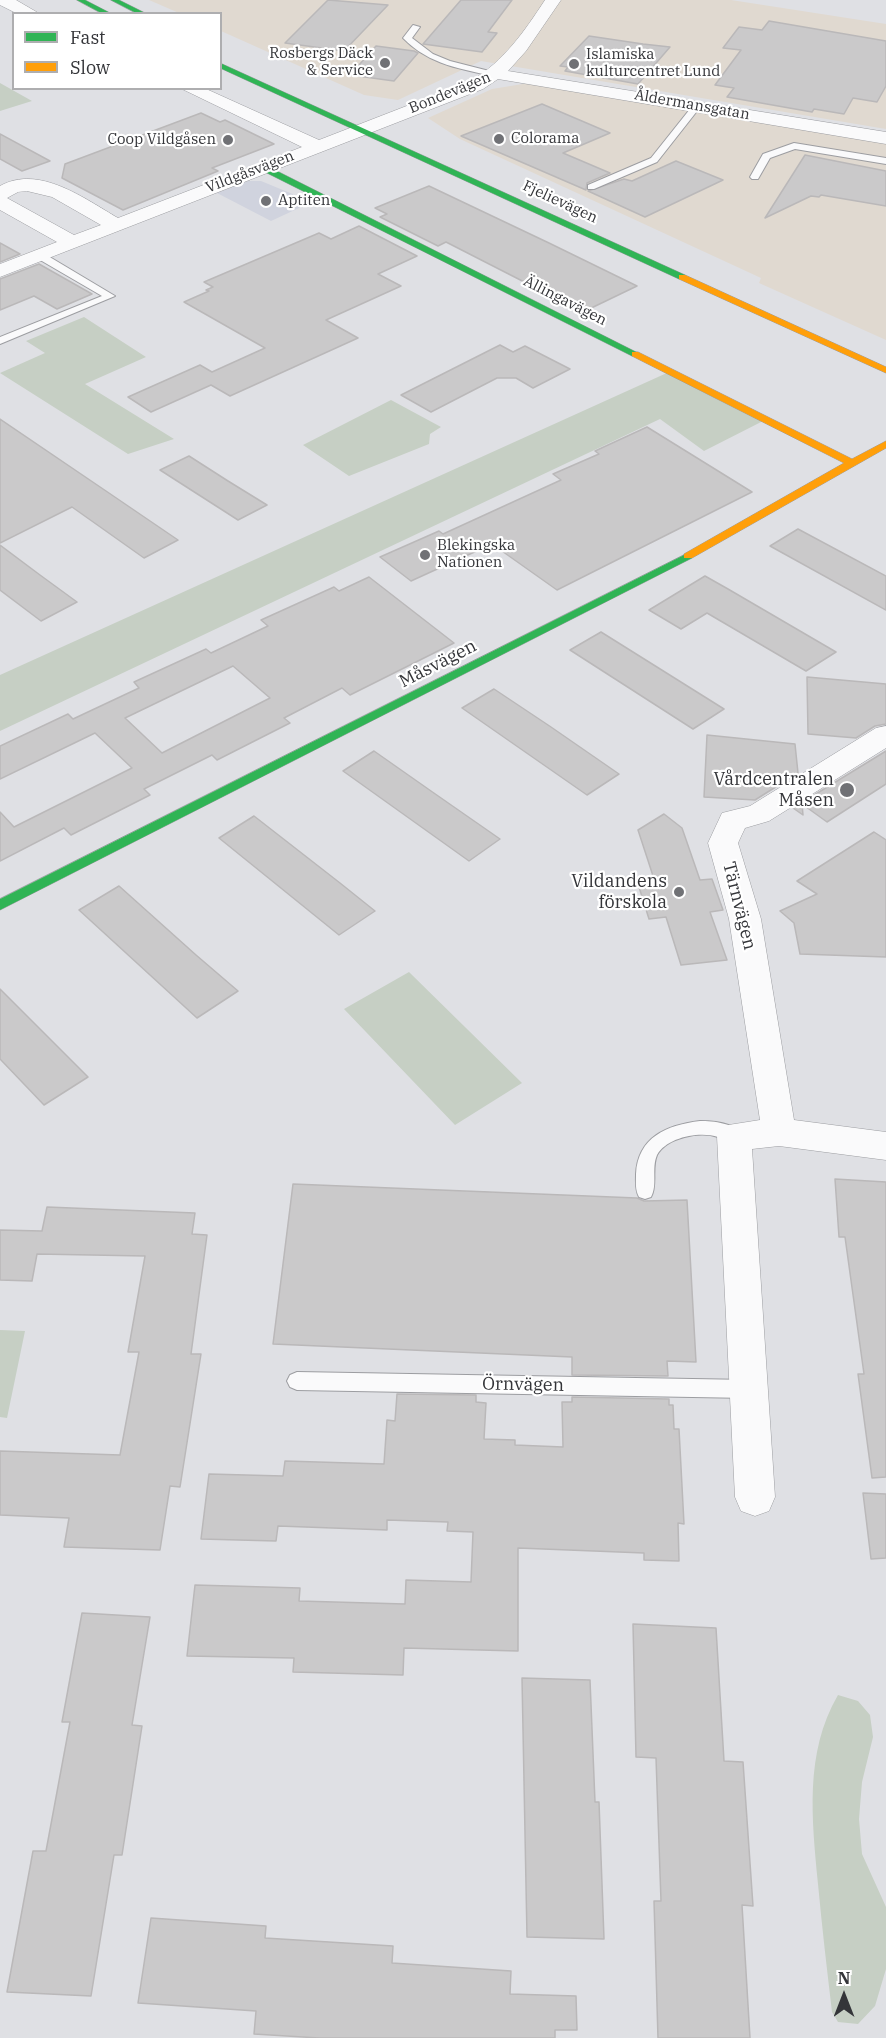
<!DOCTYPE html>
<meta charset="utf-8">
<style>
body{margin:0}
#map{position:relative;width:886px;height:2038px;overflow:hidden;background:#dfe0e4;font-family:"IBM Plex Serif",serif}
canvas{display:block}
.legend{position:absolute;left:12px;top:12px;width:210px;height:78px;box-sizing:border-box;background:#fff;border:2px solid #aeaeb0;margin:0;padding:8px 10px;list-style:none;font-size:18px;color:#343539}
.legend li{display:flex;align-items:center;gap:12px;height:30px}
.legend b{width:30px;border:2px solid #aeaeb0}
.north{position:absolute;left:814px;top:1966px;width:60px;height:60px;-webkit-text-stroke:4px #fff;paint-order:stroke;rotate:0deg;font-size:16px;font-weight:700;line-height:24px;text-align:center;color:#343539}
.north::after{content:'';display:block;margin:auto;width:21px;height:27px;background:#343539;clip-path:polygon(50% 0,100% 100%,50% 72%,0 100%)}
</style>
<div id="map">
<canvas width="886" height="2038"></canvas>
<ul class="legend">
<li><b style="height:8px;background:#30b455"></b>Fast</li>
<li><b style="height:8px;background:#ff9f0a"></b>Slow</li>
</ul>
<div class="north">N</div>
</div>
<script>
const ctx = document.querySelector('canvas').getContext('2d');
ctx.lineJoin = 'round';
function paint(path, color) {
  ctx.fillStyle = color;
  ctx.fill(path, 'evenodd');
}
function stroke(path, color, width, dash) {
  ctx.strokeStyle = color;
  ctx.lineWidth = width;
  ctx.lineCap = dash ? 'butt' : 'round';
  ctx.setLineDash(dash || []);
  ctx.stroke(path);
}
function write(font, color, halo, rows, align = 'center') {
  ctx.font = font + ' "IBM Plex Serif",serif';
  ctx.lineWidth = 4.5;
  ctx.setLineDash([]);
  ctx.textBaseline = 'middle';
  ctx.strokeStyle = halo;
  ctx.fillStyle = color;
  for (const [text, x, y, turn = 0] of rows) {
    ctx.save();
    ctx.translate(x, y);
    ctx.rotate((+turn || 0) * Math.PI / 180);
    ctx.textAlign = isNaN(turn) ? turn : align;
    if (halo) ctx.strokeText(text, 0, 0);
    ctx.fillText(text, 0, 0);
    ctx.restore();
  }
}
const built = new Path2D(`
 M248,181H261L312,202L271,221L217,193Z`);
const industrial = new Path2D(`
 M149,0H731L886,24V129L481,61L398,100L364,95L221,31L220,14L179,13Z
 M529,83L886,142V340L759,283L761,278L460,139L428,118L492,89Z`);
const green = new Path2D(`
 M0,83L32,101L0,111Z
 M84,317L146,357L85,384L174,439L128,454L0,373L45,353L26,341Z
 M669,372L765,420L704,451L660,419L0,731V675Z
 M391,400L441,427L430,434L429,444L349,476L303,445Z
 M409,972L522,1083L455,1125L344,1009Z
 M0,1330L25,1331L7,1418L0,1417Z
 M838,1695L858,1701L870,1715L873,1737L862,1782L859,1819L862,1854L886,1907V1969L875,2006L858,2024L838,2022L832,2012C827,1970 822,1927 818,1884C812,1820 804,1753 838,1695Z`);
const building = new Path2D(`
 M328,0L388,5L344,51L285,43Z
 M461,0H512L488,32L497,33L482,52L423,44Z
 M769,21L886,41V86L877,102L853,98L844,114L814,109L812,112L727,97L734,88L715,85L741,50L723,48L739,27L762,30Z
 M589,36L643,44L670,47L638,84L565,71L568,67L560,66Z
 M376,46L414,51L418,53L394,81L350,75Z
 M542,104L610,133L563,153L610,173L587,183L586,190L461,136Z
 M201,113L220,122L225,120L274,144L212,168L218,171L123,210L62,178L65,164Z
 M0,134L50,161L22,171L0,159Z
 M805,155L886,171V206L821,195L819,197L811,196L765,218Z
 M676,161L723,180L645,217L588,191L624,179L632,181Z
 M429,186L549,243L637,286L583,312L446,242L438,246L380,217L387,214L375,208Z
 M359,226L417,256L378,274L401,286L326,320L358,338L230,396L211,385L151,412L128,397L200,365L212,372L265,348L184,302L209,291L206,290L213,287L204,282L319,233L331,239Z
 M0,243L20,254L0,262Z
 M39,264L92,294L57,309L34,296L0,310V279Z
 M500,345L513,352L525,346L570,369L533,388L516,378H497L431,412L401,395Z
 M0,419L106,491L178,540L144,558L72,507L0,543Z
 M647,427L752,492L557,590L492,544L411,581L380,557L439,531L443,534L561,480L553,474L599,454L595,451Z
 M189,456L228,481L267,505L238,520L160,470Z
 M798,529L886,576V610L770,546Z
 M0,545L40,575L77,602L41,621L0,590Z
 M705,576L728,589L836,652L806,671L707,613L681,629L649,610Z
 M369,577L454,643L350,695L342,688L284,718L290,723L217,760L212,755L144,789L150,795L71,835L64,828L0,861V812L14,827L132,768L95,733L0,779V746L68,714L73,719L139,688L134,682L206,649L211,653L268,626L261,620L334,587L339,591ZM233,666L270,698L162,753L125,718Z
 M601,632L625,647L724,709L693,729L570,650Z
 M807,677L886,684V724L875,726L856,738L808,734Z
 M494,689L551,727L619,774L587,795L462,708Z
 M707,735L795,744L798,773L755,800L704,797Z
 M374,751L431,791L500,839L469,861L343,771Z
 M886,751V784L827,822L802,804L803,815L793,808Z
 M664,814L682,828L700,880L712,879L723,910L710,912L727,960L681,965L666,917L649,919L639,887L656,885L638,830Z
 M254,816L340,883L375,911L339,935L219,838Z
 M874,832L886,840V957L800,954L794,923L780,911L817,894L797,881Z
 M119,886L196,955L238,991L197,1018L79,910Z
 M0,989L88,1077L44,1105L0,1059Z
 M835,1179L886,1182V1477L872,1478L858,1374H864L845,1237H839Z
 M293,1184L637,1198L644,1201L687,1200L696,1362L667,1361L668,1376L572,1375V1357L273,1344Z
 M47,1207L195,1213L192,1234L207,1235L191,1354H201L180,1487L170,1486L160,1550L64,1547L69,1518L0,1515V1451L120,1455L139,1352H128L145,1256L37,1254L32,1281L0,1280V1230L42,1231Z
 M397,1394L476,1395V1402L486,1403L484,1439L515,1440V1445L563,1447L562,1402H572V1397L669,1399V1405H673L674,1429H679L684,1524L678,1523L679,1561L644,1560V1553L518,1548V1651L404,1648L403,1675L293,1672L294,1658L187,1656L195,1585L300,1588L299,1601L405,1604L406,1580L471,1582L473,1532L447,1531L448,1522L387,1520V1530L278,1526L276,1541L201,1539L209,1474L283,1476L285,1461L384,1464L387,1420L395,1421Z
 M863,1493L886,1494V1558L871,1559Z
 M82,1613L150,1617L132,1725L142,1726L122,1855H114L91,1996L7,1992L33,1851H46L70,1722H62Z
 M633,1624L716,1628L724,1761L743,1762L753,1906L742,1905L750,2038H658L654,1901H661L656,1758L636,1757Z
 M522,1678L590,1680L595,1802H599L604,1939L527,1937Z
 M151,1918L266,1926L265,1938L393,1946L392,1963L511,1971L510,1994L576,1996L577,2030H555V2038H319L254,2034L256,2011L138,2003Z`);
const lane = new Path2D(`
 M413,25L420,27L412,38L433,54L450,61L501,74L497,77C462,69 429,65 403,38Z
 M694,104L701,106L657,162L594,189H588V185L651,158Z
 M794,143L886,158V164L795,149L770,158L758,179H752L750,177L763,154Z
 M35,253H43L115,296L0,344V337L102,296L35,257Z
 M700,1121C713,1121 736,1123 743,1136L740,1141C731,1144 727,1139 718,1137C700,1131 667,1137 657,1155C651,1169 658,1185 651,1197L645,1199L639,1197C635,1190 636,1182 636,1174C638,1137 667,1125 700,1121Z
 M297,1372L749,1380L756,1383L759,1389L756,1395L749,1398L297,1390L290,1387L287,1381L290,1375Z`);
const street = new Path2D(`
 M0,0H16L40,14H18L0,5Z
 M545,0H561L526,51L508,71L886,132V144L498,79L483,89L0,277V264L57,242L0,210V186C39,164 85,199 118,218L302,147L180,88H204L319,140L471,81C504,61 524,32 545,0ZM27,191L52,197L101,225L74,235L7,198L18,192Z
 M886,726V748L769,821L745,828L738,843L761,919L794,1120L886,1132V1160L779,1146L752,1149L775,1497L769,1511L755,1516L741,1511L735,1497L717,1136L722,1126L760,1120L729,919L708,843L722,813L750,806L876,728Z`);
const fast = new Path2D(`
 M77,0H85L112,14H103Z
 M111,0H119L147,14H138Z
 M220,63L685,275L686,277L679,279L220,68Z
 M259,165H265L640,354L632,356L259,169Z
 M688,553L692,554V558L0,910V899Z`);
const slow = new Path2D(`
 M679,275H685L886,367V373L679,279Z
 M632,352H638L852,459L886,441V448L692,558H684V554L844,463L632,356Z`);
const markers = [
 [385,63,6,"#707175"],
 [574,64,6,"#707175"],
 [499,139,6,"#707175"],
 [228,140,6,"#707175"],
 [266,201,6,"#707175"],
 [425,555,6,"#707175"],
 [847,790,8,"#707175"],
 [679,892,6,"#707175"]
];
const farPoinames = [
 ["Rosbergs Däck",373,54,"right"],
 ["& Service",373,71,"right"],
 ["Islamiska",586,55],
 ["kulturcentret Lund",586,72],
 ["Colorama",511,139],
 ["Coop Vildgåsen",216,140,"right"],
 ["Aptiten",278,201],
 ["Blekingska",437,546],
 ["Nationen",437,563]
];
const farStreetnames = [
 ["Bondevägen",450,93,-22],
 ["Åldermansgatan",692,105,10],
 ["Vildgåsvägen",250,172,-21],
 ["Fjelievägen",560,202,25],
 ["Ällingavägen",565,301,27]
];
const streetNames = [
 ["Måsvägen",438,664,-27],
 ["Tärnvägen",739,906,76],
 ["Örnvägen",523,1385,1]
];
const poiNames = [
 ["Vårdcentralen",834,780],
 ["Måsen",834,801],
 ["Vildandens",667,882],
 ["förskola",667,903]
];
paint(built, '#d0d3de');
paint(industrial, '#e0d9d0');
paint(green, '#c6cfc4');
paint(building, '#cac9ca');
stroke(building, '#bab8b9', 1.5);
stroke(lane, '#9c9da1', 2);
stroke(street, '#9c9da1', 1);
stroke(fast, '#9c9da1', 1);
stroke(slow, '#9c9da1', 1);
paint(lane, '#fafafb');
paint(street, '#fafafb');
paint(fast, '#30b455');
paint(slow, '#ff9f0a');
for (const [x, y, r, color] of markers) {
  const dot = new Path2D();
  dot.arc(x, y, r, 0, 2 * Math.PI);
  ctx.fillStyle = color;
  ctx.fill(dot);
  stroke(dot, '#fff', 2);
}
write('15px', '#343539', '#fff', farPoinames, 'left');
write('15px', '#343539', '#fff', farStreetnames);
write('18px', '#343539', '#fff', streetNames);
write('18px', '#343539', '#fff', poiNames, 'right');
</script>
